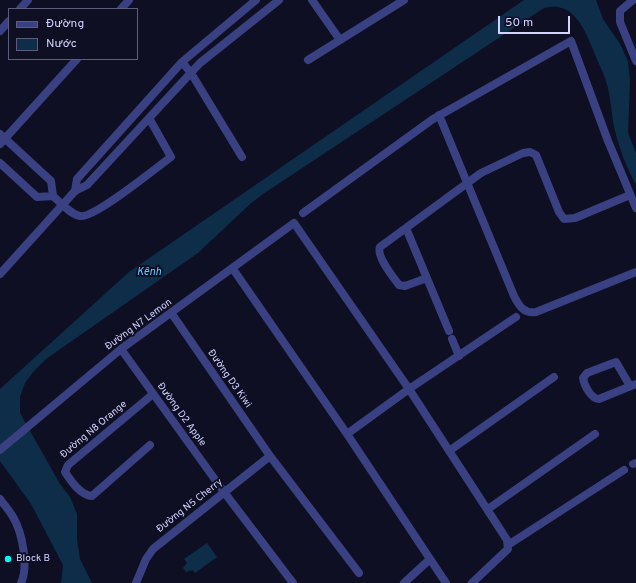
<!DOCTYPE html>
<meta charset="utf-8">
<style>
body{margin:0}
#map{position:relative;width:636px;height:583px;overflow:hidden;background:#0f0f24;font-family:Overpass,sans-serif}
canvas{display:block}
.legend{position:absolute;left:8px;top:8px;width:130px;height:52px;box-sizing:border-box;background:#0f0f24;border:1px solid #5d5d7b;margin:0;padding:5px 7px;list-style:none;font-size:12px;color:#d2d3fe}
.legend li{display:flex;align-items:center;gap:8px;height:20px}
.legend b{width:20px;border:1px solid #5d5d7b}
.scale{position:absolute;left:498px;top:16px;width:72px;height:18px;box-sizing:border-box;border:2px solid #d2d3fe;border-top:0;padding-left:5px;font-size:12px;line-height:14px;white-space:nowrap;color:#d2d3fe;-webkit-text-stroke:3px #0f0f24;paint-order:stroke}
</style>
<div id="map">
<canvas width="636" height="583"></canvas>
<ul class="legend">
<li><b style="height:5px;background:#3a4182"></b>Đường</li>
<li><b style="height:11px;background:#0d2d49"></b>Nước</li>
</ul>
<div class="scale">50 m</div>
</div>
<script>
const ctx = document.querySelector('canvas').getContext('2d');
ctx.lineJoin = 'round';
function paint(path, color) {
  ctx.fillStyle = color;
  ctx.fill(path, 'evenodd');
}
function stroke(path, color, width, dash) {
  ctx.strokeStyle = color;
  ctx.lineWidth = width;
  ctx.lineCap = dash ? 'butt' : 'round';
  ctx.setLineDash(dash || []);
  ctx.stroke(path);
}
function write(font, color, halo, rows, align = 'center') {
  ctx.font = font + ' Overpass,sans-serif';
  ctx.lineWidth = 4;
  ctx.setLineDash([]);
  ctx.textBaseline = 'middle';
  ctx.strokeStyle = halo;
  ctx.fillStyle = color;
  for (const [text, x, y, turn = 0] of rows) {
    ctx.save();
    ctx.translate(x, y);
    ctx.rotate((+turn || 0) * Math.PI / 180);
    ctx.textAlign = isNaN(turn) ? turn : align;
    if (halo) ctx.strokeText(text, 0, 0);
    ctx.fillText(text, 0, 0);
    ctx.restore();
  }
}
const water = new Path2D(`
 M524,0H596L603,19L620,44L628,61L630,81L628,133L636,153V185C627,168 620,151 615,131C611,114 611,94 605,78C602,69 597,61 594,52C585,30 574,0 544,8L263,194L250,204L198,253L46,359L34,371L25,383L20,397V413L60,484L70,497L77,514V539L80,559L92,583H61L63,565L31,504L0,461V389L129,272Z
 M207,543L217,557L195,573L193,570L186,572L183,568L187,563L184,559Z`);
const street = new Path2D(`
 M312,0L340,40
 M633,0L620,11V22L636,61
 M20,9L28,0
 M121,9L129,0
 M0,31L9,21
 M308,60L404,0
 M182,62L191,73L242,157
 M439,115L514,296C519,306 524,314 536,312L636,272
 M0,134L51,181L53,196C61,203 70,214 80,216C94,219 157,167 171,157L149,118
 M0,144L77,59
 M0,163L37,197L53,196
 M75,191L77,179L182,62L256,0
 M303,213L433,119L571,41L608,141L636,208
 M406,228L449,331
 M233,269L347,434L446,583
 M0,274L75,191L87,185L200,63L279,0
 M427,278L405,286L399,285C393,277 376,256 380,247L481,173L523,153L530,152L536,155L559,212L564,219L575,218L630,195
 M172,314L270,456L359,573
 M452,339L459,356
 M121,349L224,492L293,583
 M630,386L616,362L587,373L583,378C584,385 591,399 599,399L636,384
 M347,434L409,389L516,317
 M150,445L92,496C80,495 71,481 65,472L68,465L153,394
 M0,450L121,349L294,223L409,389L507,540L508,549L472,583
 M449,451L554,377
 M633,464L636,463
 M0,499C4,505 9,510 13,517C22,532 29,566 21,583
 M488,509L595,434
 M508,545L624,470
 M136,583L146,559L153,549L270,456
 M404,583L429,560`);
const markers = [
 [8,559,4,"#03faf1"]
];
const streetNames = [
 ["Đường N7 Lemon",139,325,-36],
 ["Đường D3 Kiwi",229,379,55],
 ["Đường D2 Apple",181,415,54],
 ["Đường N8 Orange",94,430,-40],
 ["Đường N5 Cherry",190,506,-38]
];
const poiNames = [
 ["Block B",16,559]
];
const waterNames = [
 ["Kênh",149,273]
];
paint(water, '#0d2d49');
stroke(street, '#3a4182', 8);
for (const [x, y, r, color] of markers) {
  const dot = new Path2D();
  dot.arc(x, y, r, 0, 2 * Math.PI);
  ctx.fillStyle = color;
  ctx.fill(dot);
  stroke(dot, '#0f0f24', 1.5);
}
write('10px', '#d2d3fe', '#0f0f24', streetNames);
write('10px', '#d2d3fe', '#0f0f24', poiNames, 'left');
write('italic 11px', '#61cafd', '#0f0f24', waterNames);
</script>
